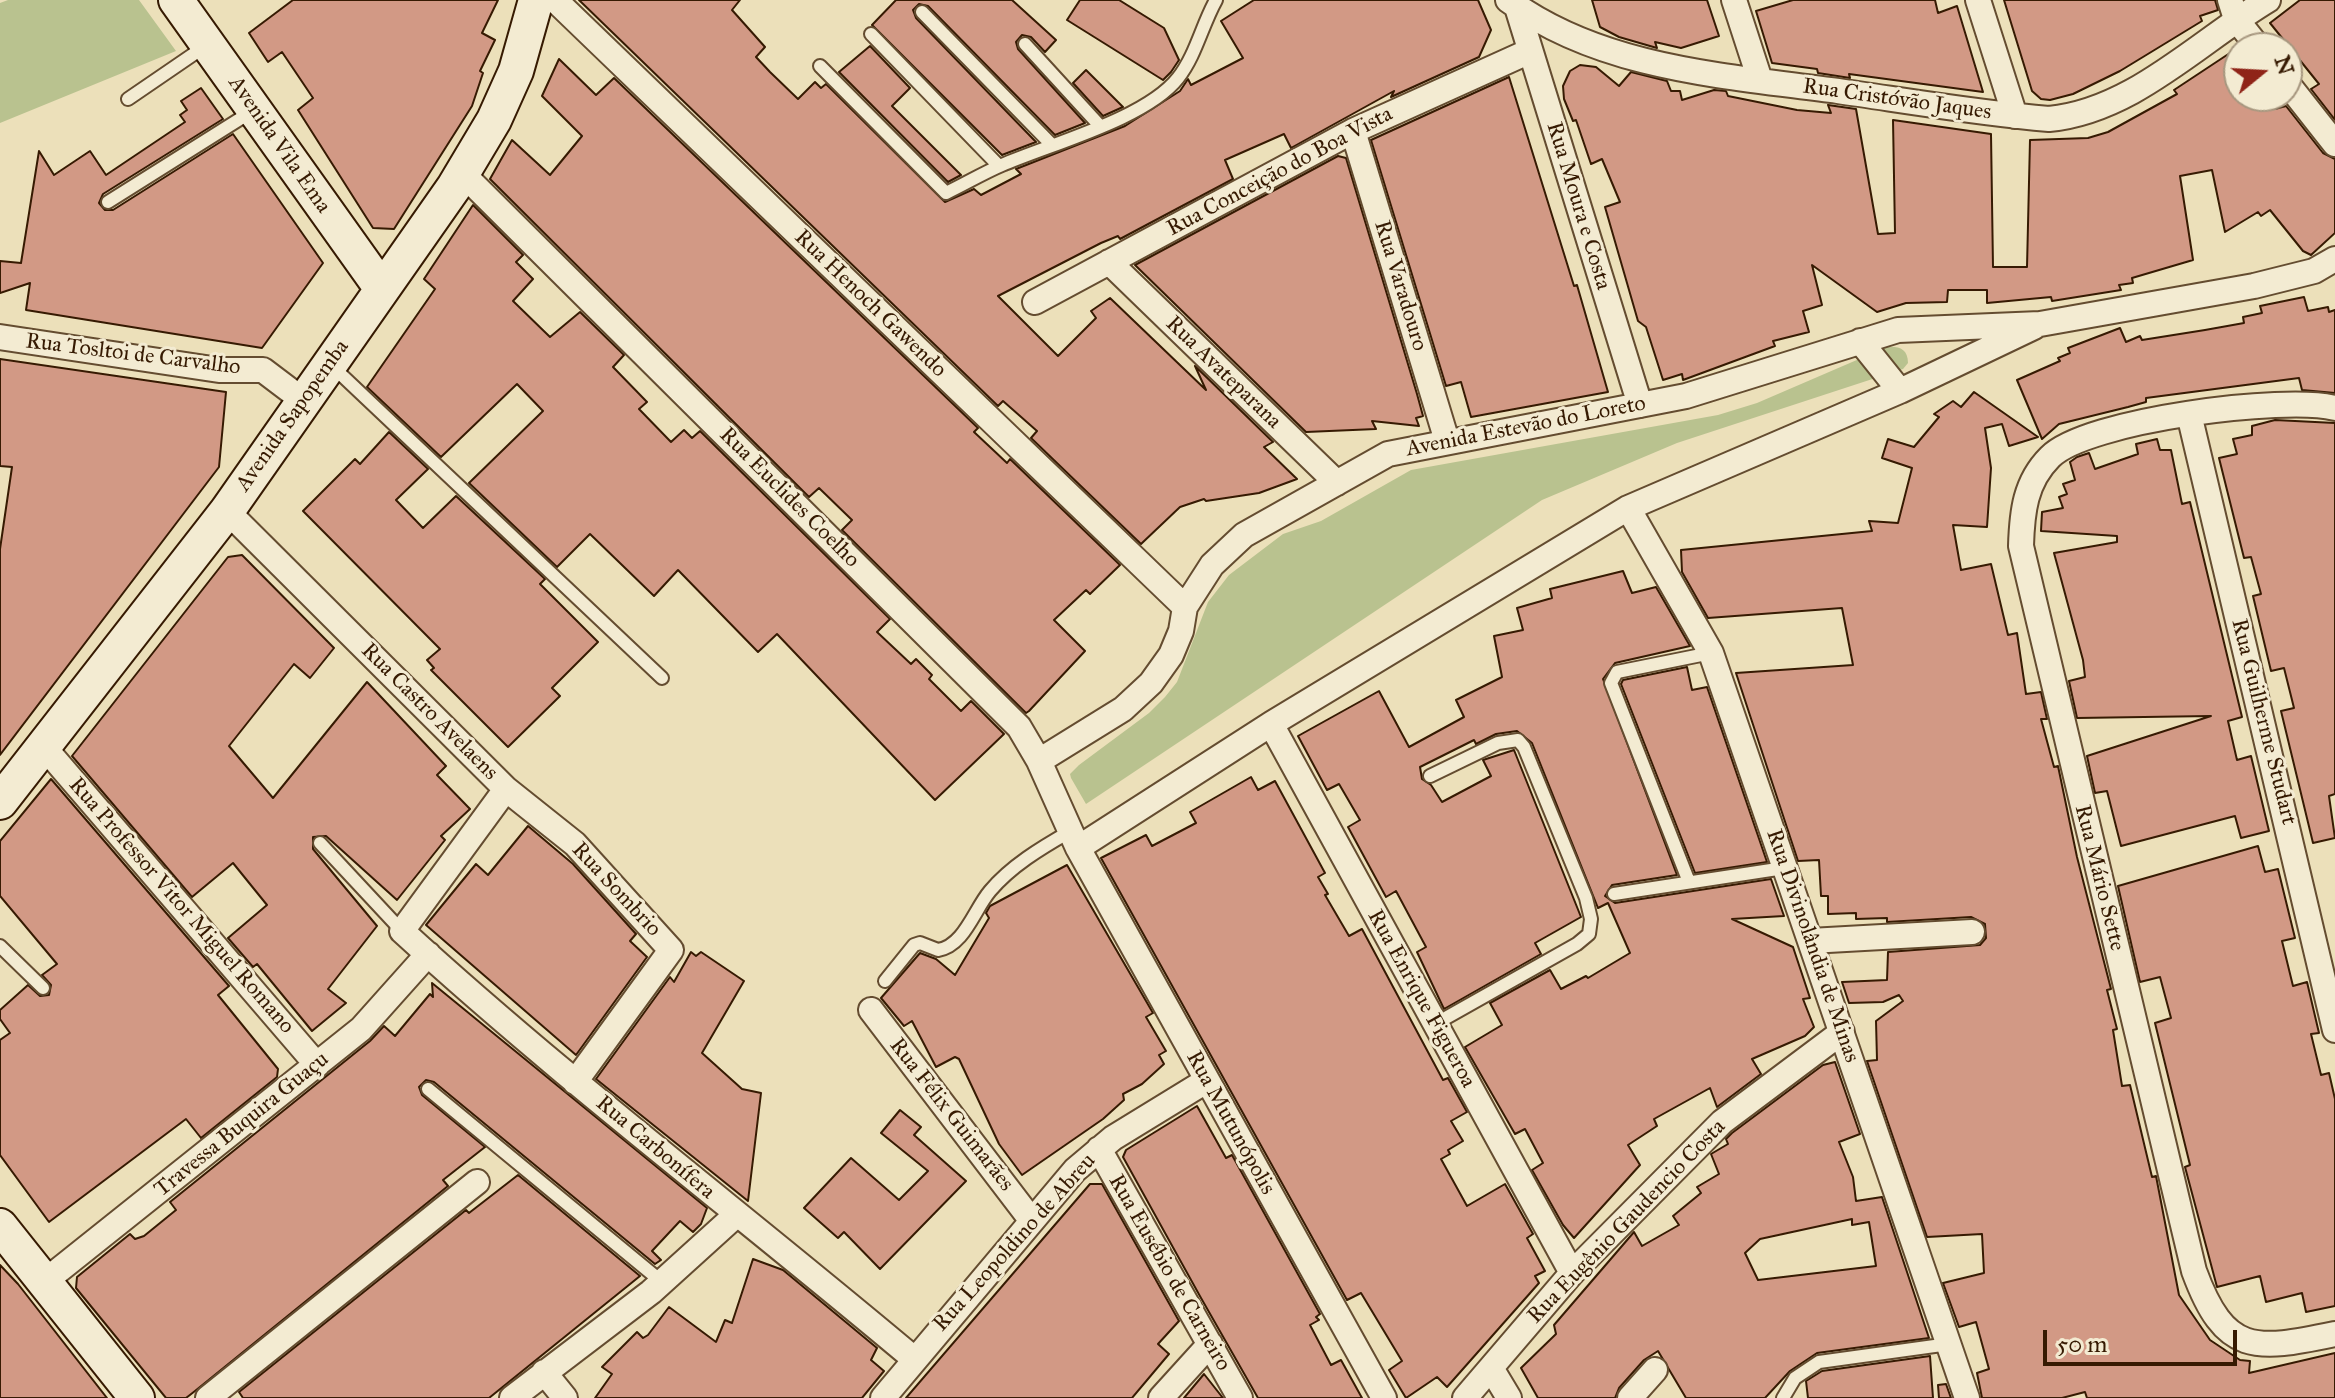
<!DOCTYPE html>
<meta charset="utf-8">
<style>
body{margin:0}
#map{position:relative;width:2335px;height:1398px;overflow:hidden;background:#ece0ba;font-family:"IM FELL Great Primer",serif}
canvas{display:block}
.north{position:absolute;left:2223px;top:32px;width:80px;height:80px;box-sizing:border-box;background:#f3ebd2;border:2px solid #a7977f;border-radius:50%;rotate:72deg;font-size:22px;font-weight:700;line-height:32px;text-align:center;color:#361a02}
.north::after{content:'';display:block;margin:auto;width:28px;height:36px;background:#8f2418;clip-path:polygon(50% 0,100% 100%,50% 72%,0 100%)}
.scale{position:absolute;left:2043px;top:1330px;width:194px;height:36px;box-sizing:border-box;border:4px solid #361a02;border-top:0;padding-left:10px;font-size:24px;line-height:28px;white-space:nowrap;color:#361a02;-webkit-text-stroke:6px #f3ebd2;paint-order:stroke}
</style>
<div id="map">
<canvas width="2335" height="1398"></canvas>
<div class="north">N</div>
<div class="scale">50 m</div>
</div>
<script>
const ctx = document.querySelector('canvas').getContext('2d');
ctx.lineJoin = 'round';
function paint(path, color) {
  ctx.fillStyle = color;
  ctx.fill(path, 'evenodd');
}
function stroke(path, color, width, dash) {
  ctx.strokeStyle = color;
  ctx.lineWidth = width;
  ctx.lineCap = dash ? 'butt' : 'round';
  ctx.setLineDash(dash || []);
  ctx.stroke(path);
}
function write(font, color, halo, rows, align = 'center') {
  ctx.font = font + ' "IM FELL Great Primer",serif';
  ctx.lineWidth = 6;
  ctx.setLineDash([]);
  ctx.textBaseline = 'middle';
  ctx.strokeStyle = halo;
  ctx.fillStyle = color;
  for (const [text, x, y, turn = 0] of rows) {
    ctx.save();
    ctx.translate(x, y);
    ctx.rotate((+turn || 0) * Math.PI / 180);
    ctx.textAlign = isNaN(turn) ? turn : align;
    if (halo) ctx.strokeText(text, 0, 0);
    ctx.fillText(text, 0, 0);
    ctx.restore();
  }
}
const green = new Path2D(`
 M8,0H139L176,51L0,123V3Z
 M1887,347C1899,346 1908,349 1908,363L1903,369L1677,443L1542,500L1086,804L1071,778L1070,774L1079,765L1149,713L1165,697L1177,682L1208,602L1229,575L1283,534L1321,521L1411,470L1718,415L1757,403Z`);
const building = new Path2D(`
 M293,0H498L482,33L495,40L480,71L483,73L472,106L394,229L373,228L298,110L313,98L282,52L268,62L249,33Z
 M579,0H740L732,10L765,47L756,57L770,72L798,99L815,82L821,88L826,84L945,202L974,189L981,195L1021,174L1016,169L1125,126L1180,91L1188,79L1191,85L1243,58L1221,21L1254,0H1478L1491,30L1479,57L1391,97L1394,91L1291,148L1284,134L1225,160L1233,179L1120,239L1118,236L1101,243L998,296L1058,356L1096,318L1091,311L1110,298L1206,390L1195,366L1273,442L1264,447L1297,479L1259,493L1206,501L1204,499L1180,507L1141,544L1031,438L1037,431L1003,401L998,406Z
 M896,0H1012L1056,40L1045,52L1031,37L1022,35L1016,42L1018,49L1085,123L1055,135L928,6L919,4L913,10L916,18L1036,142L1002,155L872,25Z
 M1080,0H1119L1164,28L1179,60L1171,72L1163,80L1067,20Z
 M1592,0H1707L1719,36L1681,48L1655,42L1657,48L1650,46L1619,37L1600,27Z
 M1793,0H1935L1938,13L1957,6L1983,92L1849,74L1850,78L1818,73L1817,69L1772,63L1756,11Z
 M2004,0H2215L2218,10L2200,16L2202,21L2120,71L2073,94L2050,100L2041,99L2032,91Z
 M2300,0H2335V120L2311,89L2319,84L2270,23Z
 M870,46L910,88L892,106L961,175L948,182L839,72Z
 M2239,47V96H2265L2275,109L2286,106L2323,153L2335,159V233L2311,255L2303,251L2270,210L2261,216L2258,212L2225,232L2212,170L2180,176L2193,260L2132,278L2133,283L2119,285L2121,290L2052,301L2051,297L1987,303V290H1948L1947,302L1906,303L1877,312L1812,265L1822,305L1803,311L1809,332L1773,341L1775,346L1683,380L1682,374L1663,380L1646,327L1638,321L1605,207L1620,202L1602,159L1591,164L1576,120L1573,121L1564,99L1563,86L1570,71L1580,65L1596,67L1619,86L1631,72L1667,81L1671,91H1680L1682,100L1714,90L1726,91L1728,96L1797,110L1831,113L1828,105L1856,109L1878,234L1895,233L1893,120L1991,134L1993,267H2027L2030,140L2088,138L2108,132L2177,94L2174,90Z
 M559,59L596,95L614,78L978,428L974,432L990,447L1007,463L1010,459L1120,565L1090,594L1086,590L1054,620L1085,651L1029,711L1026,713L842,530L852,520L819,488L809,497L490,179L512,140L550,175L582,136L542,96Z
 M1086,70L1123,107L1103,116L1073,83Z
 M1509,77L1574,286L1577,285L1608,392L1471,417L1461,382L1446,386L1371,140Z
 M201,88L223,119L103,194L99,203L105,210H113L233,134L323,263L262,348L26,310L30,283L0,293V261L21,263L39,151L54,175L90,151L106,175L185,122L180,115L187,110L181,101Z
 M1338,156L1346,158L1417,394L1423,416L1416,418L1419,426L1372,421L1376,429L1306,432L1135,265Z
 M473,205L523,255L516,262L533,279L513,301L550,337L580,312L624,355L613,367L647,402L639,409L671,442L684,430L692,438L700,431L890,619L877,632L911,664L916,659L932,675L929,679L961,711L971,701L1004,734L935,800L777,634L758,652L678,570L654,596L590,534L557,567L469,483L543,411L517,384L441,457L367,387L435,289L424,279Z
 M2304,297L2308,311L2328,307L2329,312L2335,310V393L2302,390L2299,378L2146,398V402L2128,407L2059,424L2042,439L2017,380L2060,361L2058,358L2070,353L2068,348L2120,328L2126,342L2140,336L2142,340L2205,330L2244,323L2243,317L2262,313L2260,306Z
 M0,359L226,392L219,467L0,755V549L12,467L0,466Z
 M1974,392L2038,437L2009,446L2002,424L1985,428L1991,468L1987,527L1953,525L1961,570L1991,564L2008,635L2017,633L2026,694L2041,692L2047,719H2041L2054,767L2058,766L2077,857L2111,989L2107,990L2117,1029L2113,1030L2122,1086L2130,1085L2152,1177L2156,1176L2179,1295L2210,1340L2240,1360L2250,1361L2249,1373L2335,1353V1398H2087L2085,1392L2062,1398H1982L1977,1373L1989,1369L1976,1322L1959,1327L1943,1283L1984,1273L1982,1234L1927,1237L1867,1061L1877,1060L1876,1021L1903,1001L1899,995L1883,1002L1849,1003L1842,982L1887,980L1888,952L1980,945L1986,938L1985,924L1971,917L1887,922V918L1856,919V913L1828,914V896H1821L1819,860L1798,861L1736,673L1853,665L1842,608L1708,618L1682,572L1681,550L1872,531L1869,521L1898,523L1912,468L1882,458L1888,439L1914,447L1939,417L1934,414L1953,401L1961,407Z
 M2275,420L2335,423V794L2329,796L2335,838L2313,843L2281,711L2294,708L2284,668L2271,671L2253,596L2261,594L2251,557L2244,558L2219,458L2237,454L2233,439L2252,435V426Z
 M389,432L428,469L396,500L423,528L456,496L545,579L540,584L598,642L552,688L560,696L508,747L431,670L434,668L427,660L440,649L303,511L355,459L360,464Z
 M2157,439L2160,450H2171L2182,504L2190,502L2242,717L2228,721L2237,760L2251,756L2269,831L2241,838L2235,816L2121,846L2107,791L2095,793L2087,756L2211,716L2077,718L2069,681L2085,677L2083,660L2054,553L2117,542V536L2041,531L2042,512L2063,508L2059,497L2067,494L2063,484L2075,480L2070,462L2077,457L2089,453L2095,469L2138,454L2136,444Z
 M242,555L334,648L310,678L294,664L229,746L273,798L367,682L446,766L437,775L470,809L441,836L445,840L397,900L326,836L313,837V849L377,926L328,989L346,1003L312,1031L257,964L253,967L228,938L267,905L233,863L192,897L72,756L228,557Z
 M1623,571L1632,593L1656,587L1690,646L1615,663L1603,679L1677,875L1612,885L1605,896L1615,903L1771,879L1784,916L1732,919L1793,947L1810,998L1803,999L1814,1027L1805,1036L1752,1059L1761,1074L1717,1107L1710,1088L1654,1119L1657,1126L1628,1145L1640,1165L1574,1238L1563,1225L1532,1170L1543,1163L1525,1129L1515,1134L1465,1047L1502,1025L1490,1003L1550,970L1561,989L1586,976L1588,978L1630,953L1608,903L1598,908L1532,743L1517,731L1496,734L1476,744L1474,740L1420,767L1422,779L1431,785L1442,802L1491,776L1483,760L1514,750L1581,917L1535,943L1541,954L1444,1009L1417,952L1426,947L1396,891L1386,897L1348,827L1360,820L1339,784L1327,790L1298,736L1379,691L1409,747L1464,717L1456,700L1502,677L1494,636L1523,630L1517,608L1552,598L1550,589Z
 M1687,667L1692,690L1707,687L1767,862L1695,873L1621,684L1623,680Z
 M1251,777L1258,790L1275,781L1325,873L1318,877L1328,894L1325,895L1349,936L1362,929L1443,1080L1448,1078L1467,1112L1451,1121L1463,1141L1448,1150L1450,1154L1441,1159L1467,1206L1505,1184L1533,1234L1527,1238L1545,1271L1535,1276L1539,1283L1447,1387L1437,1377L1406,1398L1389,1370L1402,1361L1361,1293L1347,1300L1101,858L1146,835L1152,846L1196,823L1190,812Z
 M51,779L229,986L218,995L278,1069L277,1077L201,1138L186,1119L49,1222L0,1155V1040L10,1033L0,1019V1010L28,985L40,996L49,995L51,985L42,975L57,964L0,896V841Z
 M528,826L573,864L636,934L630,941L647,957L576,1055L426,925L476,864L488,875Z
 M2258,846L2265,872L2278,869L2295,938L2282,941L2293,986L2307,982L2319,1033L2311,1034L2321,1075L2329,1073L2335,1099V1306L2306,1312L2302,1293L2266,1302L2260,1276L2217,1287L2185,1167L2190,1165L2155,1023L2171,1018L2160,977L2140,982L2118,886Z
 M1067,865L1153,1013L1146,1017L1166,1051L1159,1055L1164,1064L1142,1084L1123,1094L1124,1100L1103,1119L1022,1175L999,1144L959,1059L955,1057L936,1067L912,1021L904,1026L881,998L920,953L936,959L955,975L989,918L986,913L990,906Z
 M691,952L696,956L701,952L744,981L702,1053L742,1089L761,1093L748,1201L596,1079L670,977L674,982Z
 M432,983L707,1208L701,1224L693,1232L680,1221L652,1251L661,1260L655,1264L434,1082L426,1080L419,1087L422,1095L485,1147L443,1180L448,1186L195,1391L186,1398H166L76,1288L77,1277L130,1234L135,1239L144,1236L176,1210L170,1202L370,1041L384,1026L395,1036L430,994L433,997Z
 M1835,1062L1860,1134L1839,1142L1853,1177L1856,1201L1882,1197L1929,1338L1817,1353L1790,1371L1765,1398H1686L1658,1351L1644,1360L1619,1388L1615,1398H1538L1521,1368L1556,1334L1554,1325L1634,1232L1642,1246L1679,1225L1673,1216L1701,1193L1697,1187L1719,1174L1711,1154L1728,1144L1726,1139L1732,1133L1823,1065ZM1852,1219V1225L1869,1222L1876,1266L1758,1280L1745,1253L1760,1239Z
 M1197,1106L1226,1158L1232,1155L1320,1314L1316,1317L1319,1320L1310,1325L1331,1365L1341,1360L1362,1398H1258L1201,1298L1123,1157L1126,1150Z
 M900,1110L921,1127L914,1135L966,1181L880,1269L844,1232L838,1238L804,1208L851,1158L899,1200L928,1171L881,1133Z
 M518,1175L640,1276L489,1398H243L239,1392L466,1210L469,1213Z
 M1090,1184H1102L1179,1321L1158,1344L1169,1354L1132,1398H906Z
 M753,1259L783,1270L877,1348L871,1360L884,1371L862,1398H595L612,1374L602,1367L637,1332L643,1338L648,1335L669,1307L716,1342L725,1320L732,1323Z
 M0,1265L18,1284L107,1398H0Z
 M1930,1356L1933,1398H1808L1806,1381L1822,1371Z
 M1204,1374L1223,1398H1184Z
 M1946,1384L1951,1398H1939L1938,1385Z`);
const lane = new Path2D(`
 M922,12L1052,145
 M871,34L999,166
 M1025,44L1100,126
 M820,66L946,193C965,184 983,173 1002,165C1050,144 1146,119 1178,78C1196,55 1202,25 1216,0
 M128,99L204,47
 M108,202L251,112
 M332,366L662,678
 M1430,776L1498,743L1518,740L1524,747L1586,898L1591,919L1589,934L1577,944L1435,1024
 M320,843L402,931
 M1689,882L1611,683L1617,672L1711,653
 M1614,894L1784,868
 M0,946L43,988
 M885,981L914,945L920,943L938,950C964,946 974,910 990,891C1011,866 1041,848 1069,832
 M428,1089L662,1282
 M1783,1398L1795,1378L1819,1362L1949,1344`);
const street = new Path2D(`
 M555,0L1185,607
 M1508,0C1601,69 1727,76 1838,91C1908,101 1978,113 2049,119C2133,111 2198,42 2268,0
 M1734,0L1760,80
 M1978,0L2015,116
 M2230,0L2236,19L2259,48
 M1517,7L1640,405
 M2287,83L2335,144
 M1353,131L1447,441
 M463,174L1019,727L1039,761L1078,848L1384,1398
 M1109,262L1337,483
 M1035,302L1353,131L1530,51
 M0,337L219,370H263L304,401
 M1860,341L1900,391
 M2335,408C2286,395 2086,420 2050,457C2025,482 2022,512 2021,546L2194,1271C2225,1355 2254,1351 2335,1334
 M2189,414L2335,1030
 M1628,508L1711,653L1967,1398
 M227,511L506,789L402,931C566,1081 743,1215 913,1358
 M1271,724L1572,1273
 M44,747L317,1065
 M1039,761L1123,709L1151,683L1171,655L1181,631L1185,607L1212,565L1244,535L1388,454L1686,396L1898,330L2040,324L2254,286L2314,271L2335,259
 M506,789L575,844L671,950L575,1082
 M1078,848L1271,724L1628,508L1900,391L2034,327
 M1810,941L1972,932
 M871,1010L1032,1221
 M1099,1149L1240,1398
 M44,1282L361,1029L428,954
 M1491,1368L1509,1398
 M544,1372L565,1398
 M208,1398L477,1182
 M512,1398L651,1292L736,1215
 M883,1398L1075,1170L1113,1138L1206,1081
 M1161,1398L1210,1344
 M1465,1398L1572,1273L1722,1122L1842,1032
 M1630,1398L1655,1370`);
const secondary = new Path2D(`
 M176,0L382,289
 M0,802L227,511L454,187L494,120L516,71L536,0
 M0,1226L137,1398`);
const streetNames = [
 ["Rua Cristóvão Jaques",1897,100,8],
 ["Avenida Vila Ema",279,145,55],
 ["Rua Conceição do Boa Vista",1280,172,-28],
 ["Rua Moura e Costa",1578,206,73],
 ["Rua Varadouro",1400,286,73],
 ["Rua Henoch Gawendo",870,304,44],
 ["Rua Tosltoi de Carvalho",133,355,7],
 ["Rua Avateparana",1223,373,44],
 ["Avenida Sapopemba",293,416,-55],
 ["Avenida Estevão do Loreto",1526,427,-11],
 ["Rua Euclides Coelho",789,498,45],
 ["Rua Castro Avelaens",429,712,45],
 ["Rua Guilherme Studart",2263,722,76],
 ["Rua Mário Sette",2099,878,76],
 ["Rua Sombrio",616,890,47],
 ["Rua Professor Vitor Miguel Romano",181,906,49],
 ["Rua Divinolândia de Minas",1812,946,71],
 ["Rua Enrique Figueroa",1421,999,61],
 ["Rua Félix Guimarães",951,1115,52],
 ["Rua Mutunópolis",1230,1123,61],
 ["Travessa Buquira Guaçu",242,1125,-39],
 ["Rua Carbonífera",655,1148,40],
 ["Rua Eugênio Gaudencio Costa",1627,1222,-46],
 ["Rua Leopoldino de Abreu",1015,1243,-48],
 ["Rua Eusébio de Carneiro",1169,1273,60]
];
paint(green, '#b9c28f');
paint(building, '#d29985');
stroke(building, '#361a02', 2);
stroke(lane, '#644c30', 16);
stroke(street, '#644c30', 28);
stroke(secondary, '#361a02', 38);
stroke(lane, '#f3ebd2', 12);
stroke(street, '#f3ebd2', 24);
stroke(secondary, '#f3ebd2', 34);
write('22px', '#361a02', '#f3ebd2', streetNames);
</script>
